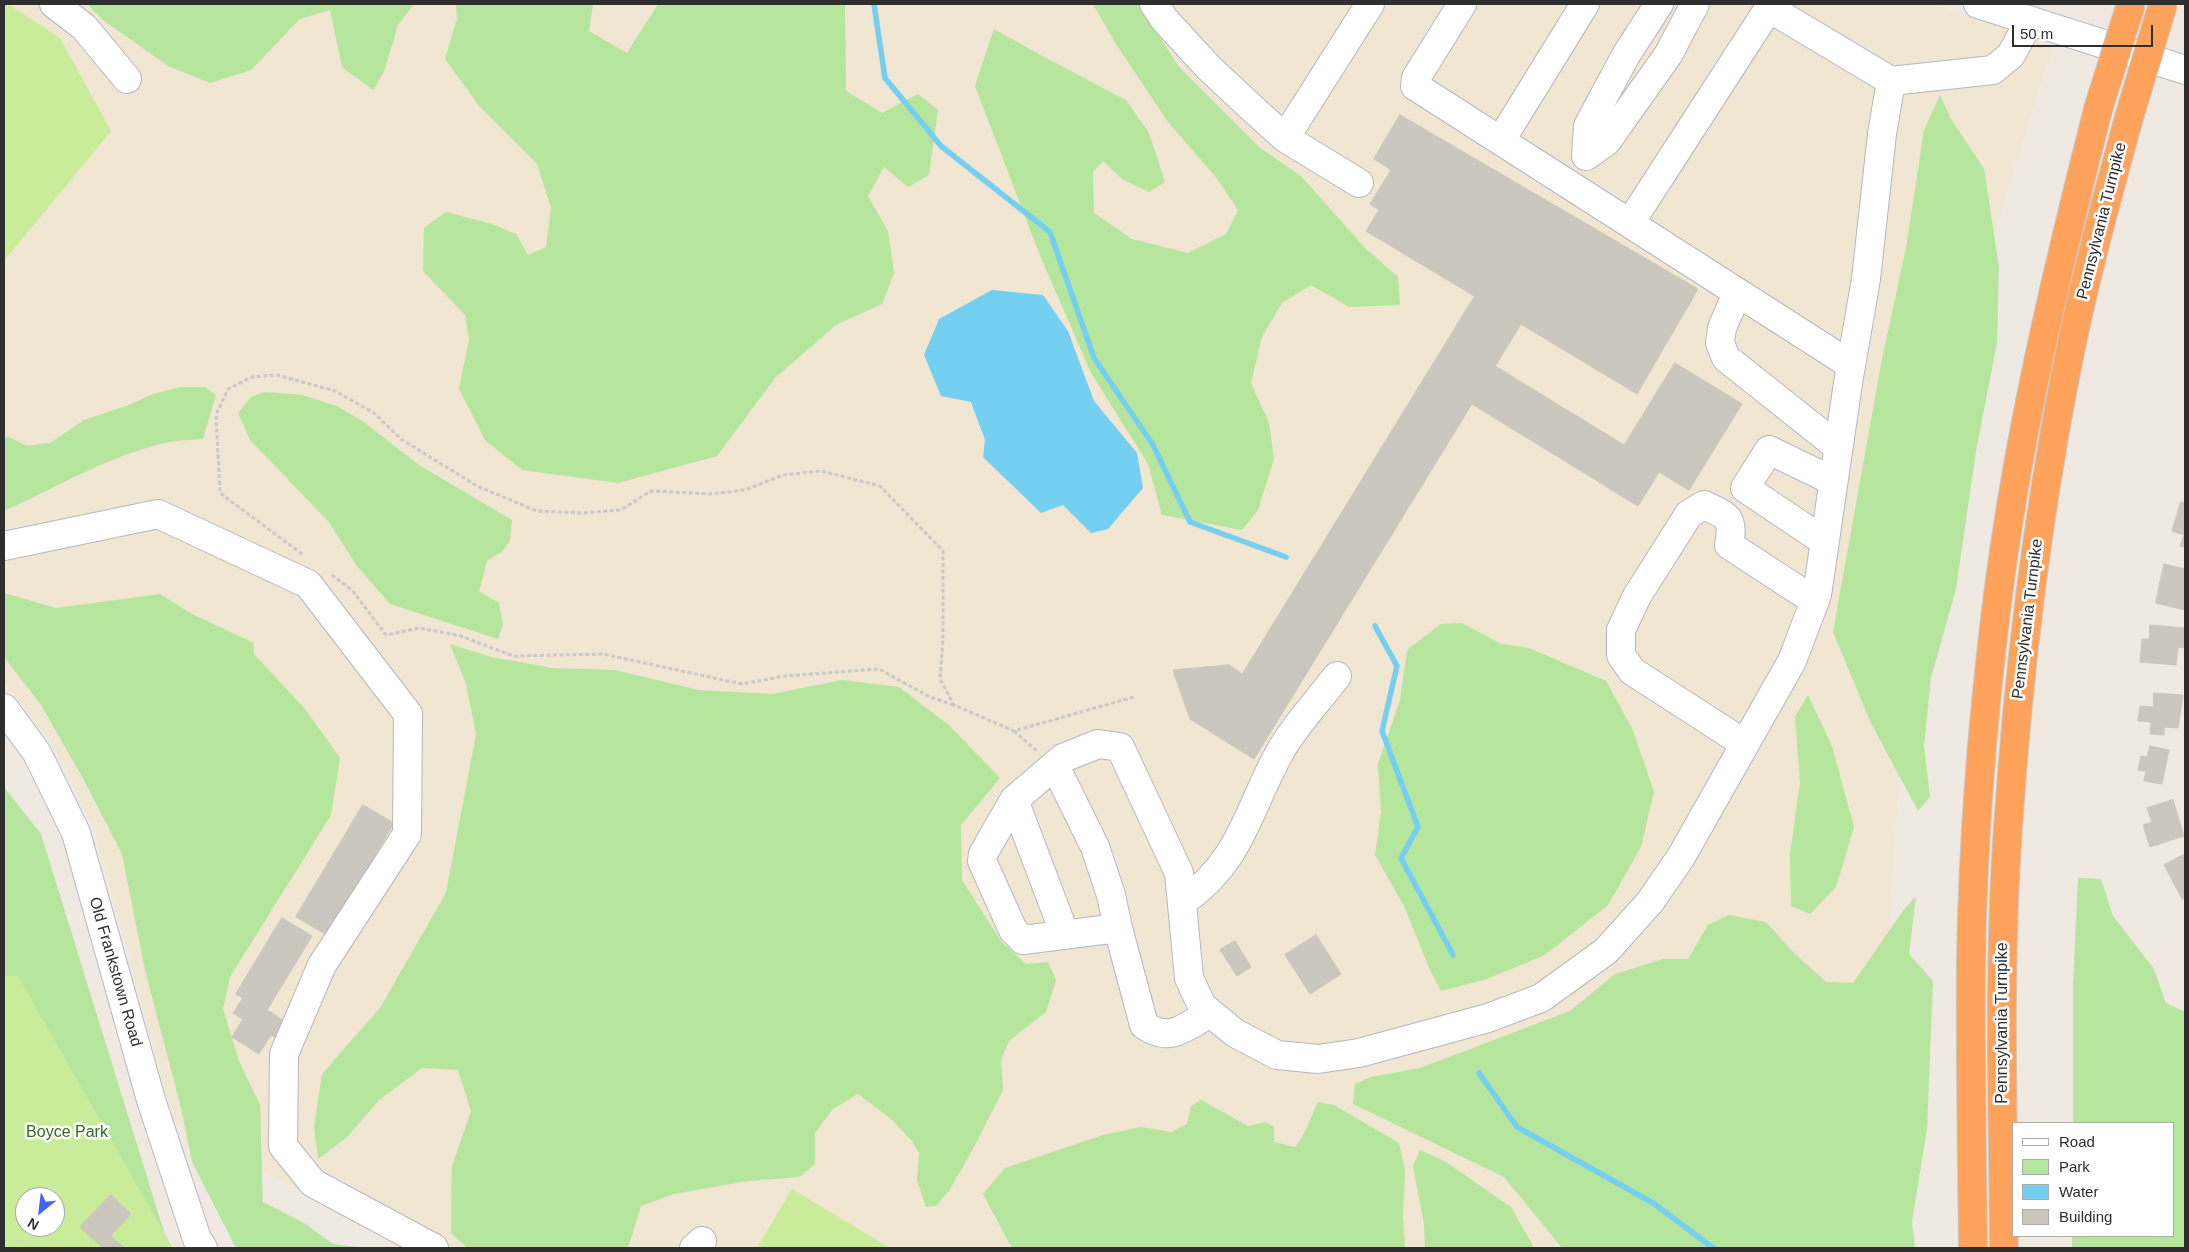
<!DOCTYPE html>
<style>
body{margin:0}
#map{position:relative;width:2189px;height:1252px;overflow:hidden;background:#efe9e1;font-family:Arial,sans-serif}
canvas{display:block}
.frame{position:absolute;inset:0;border:5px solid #2e2e2e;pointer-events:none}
.legend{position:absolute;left:2012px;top:1122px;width:162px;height:115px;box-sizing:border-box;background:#fff;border:1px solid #ababab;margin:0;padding:6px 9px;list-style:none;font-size:15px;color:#2e2e2e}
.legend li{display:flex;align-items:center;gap:10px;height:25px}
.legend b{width:25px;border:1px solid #ababab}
.north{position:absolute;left:15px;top:1187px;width:50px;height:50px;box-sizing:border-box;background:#fff;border:1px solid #ababab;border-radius:50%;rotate:209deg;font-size:14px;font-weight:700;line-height:20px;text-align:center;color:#2e2e2e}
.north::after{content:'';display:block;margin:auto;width:18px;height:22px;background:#4264fb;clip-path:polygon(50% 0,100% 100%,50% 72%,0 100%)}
.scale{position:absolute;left:2012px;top:25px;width:141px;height:22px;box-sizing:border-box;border:2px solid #2e2e2e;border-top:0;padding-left:6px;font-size:15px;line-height:18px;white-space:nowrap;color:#2e2e2e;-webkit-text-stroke:4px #fff;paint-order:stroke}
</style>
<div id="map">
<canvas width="2189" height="1252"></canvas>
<div class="frame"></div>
<ul class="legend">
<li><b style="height:6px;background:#fff"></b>Road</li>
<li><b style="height:14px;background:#b6e59e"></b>Park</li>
<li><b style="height:14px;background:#75cff0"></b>Water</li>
<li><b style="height:14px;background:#cbc7bf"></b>Building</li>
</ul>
<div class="north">N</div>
<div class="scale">50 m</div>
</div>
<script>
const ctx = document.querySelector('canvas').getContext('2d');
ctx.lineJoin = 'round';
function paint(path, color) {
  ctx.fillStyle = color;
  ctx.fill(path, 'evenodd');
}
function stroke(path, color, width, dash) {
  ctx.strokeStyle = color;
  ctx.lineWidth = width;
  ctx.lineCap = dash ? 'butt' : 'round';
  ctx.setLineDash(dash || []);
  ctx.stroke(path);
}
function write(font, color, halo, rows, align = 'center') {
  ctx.font = font + ' Arial,sans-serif';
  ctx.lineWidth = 5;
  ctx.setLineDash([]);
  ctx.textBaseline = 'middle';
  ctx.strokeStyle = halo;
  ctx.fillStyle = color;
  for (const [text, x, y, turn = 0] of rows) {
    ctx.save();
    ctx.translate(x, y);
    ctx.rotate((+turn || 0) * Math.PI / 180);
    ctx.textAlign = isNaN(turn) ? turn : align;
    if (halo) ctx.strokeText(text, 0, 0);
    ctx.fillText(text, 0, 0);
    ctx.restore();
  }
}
const education = new Path2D(`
 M4,4H1934L2053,45L1959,344L1907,652L1886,972V1248H405L175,1124L94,829L52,743L4,681Z`);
const green = new Path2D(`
 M87,4H414L398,25L384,72L373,90L342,67L330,10L300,19L251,70L210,83L168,66L103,20Z
 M456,4H593L589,31L627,53L658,4H845L846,91L882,113L918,94L938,110L929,175L908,187L884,167L868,196L888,231L894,273L882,304L836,325L775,378L717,456L618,483L522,470L485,440L459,389L469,339L465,315L423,271L424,228L446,212L492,224L516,234L528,255L546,247L551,208L537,164L480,107L445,59L457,19Z
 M1093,4H1139L1179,67L1259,147L1301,176L1365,248L1398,277L1400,305L1349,307L1311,285L1282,303L1262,337L1251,383L1269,423L1274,459L1258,510L1242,530L1162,515L1148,464L1091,373L1039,253L975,86L994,29L1046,58L1126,100L1149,133L1165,182L1149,192L1122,179L1103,161L1093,172L1094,213L1132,239L1188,253L1226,234L1238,210L1215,176L1168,122L1114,41Z
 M1940,95L1952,121L1984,169L1999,267L1997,343L1976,451L1956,589L1931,678L1924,746L1930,797L1918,811L1870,721L1833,632L1882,359L1906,248L1924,130Z
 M180,387H205L216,395L203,439C191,440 177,440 165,443C108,456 57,487 4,511V441L7,436L27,446L50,443L84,420L129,405L153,394Z
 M264,392L303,395L337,406L364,422L419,465L512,520L510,541L503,551L487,561L479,591L499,603L503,624L498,639L390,604L357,566L328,521L250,440L238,413L251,397Z
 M4,593L56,608L160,594L192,614L254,643V654L305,709L340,758L331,815L230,977L223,1009L239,1061L260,1105L263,1202L304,1223L333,1244L367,1248H236L192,1162L181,1108L145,970L122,854L85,782L41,705L4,657Z
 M1462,623L1502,644L1529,648L1606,681L1632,728L1654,792L1641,847L1608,905L1545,955L1487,979L1441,991L1430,970L1404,906L1375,855L1381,812L1378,764L1400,700L1407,650L1441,624Z
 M450,644L491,657L553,668L615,670L699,690L772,694L842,680L899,687L950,726L1000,778L961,825L962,880L1001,941L1026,964L1048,962L1056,980L1046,1012L1009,1041L1001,1060L1003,1090L972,1151L949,1191L936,1206L926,1207L917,1180L919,1153L911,1140L891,1119L858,1094L833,1109L815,1133V1164L799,1177L748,1181L674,1194L641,1206L628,1248H468L451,1233L452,1166L471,1111L458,1070L422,1068L379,1100L346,1138L318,1159L314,1127L322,1074L380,1008L446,893L476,734L466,684Z
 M1808,695L1832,746L1854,827L1836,887L1810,914L1791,906L1790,855L1800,782L1795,717Z
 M4,787L41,834L169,1248H4ZM25,1197H55V1227H25Z
 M2078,878L2101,879L2113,916L2154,969L2166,1003L2185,1012V1248H2072V1236H2173V1123H2073V985Z
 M1916,896L1909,954L1933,981L1927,1129L1912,1221L1915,1248H1562L1504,1177L1353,1104L1355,1084L1371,1077L1420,1068L1570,1011L1615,974L1663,959H1688L1708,925L1728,915L1766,922L1794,953L1826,982L1853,983L1903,911Z
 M1201,1100L1248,1126L1265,1122L1274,1127V1142L1295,1147C1306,1135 1310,1117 1318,1102L1334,1105L1399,1143L1405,1170L1403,1216L1405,1248H1012L983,1194L1005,1168L1103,1135L1141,1127L1171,1132L1187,1124L1191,1106Z
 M1420,1150L1446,1162L1511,1207L1534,1248H1425L1424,1224L1413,1166Z`);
const pitch = new Path2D(`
 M4,4H8L60,38L111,131L4,261Z
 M4,976H18L173,1248H4ZM25,1197H55V1227H25Z
 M792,1189L890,1248H757Z`);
const water = new Path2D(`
 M992,290L1043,295L1068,331L1094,401L1137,453L1143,488L1108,529L1091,533L1063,505L1041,513L983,457L985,440L971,402L941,396L924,355L939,319Z`);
const stream = new Path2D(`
 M874,4L885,78L941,146L1050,232L1094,358L1153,445L1190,522L1286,557
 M1375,626L1397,666L1382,731L1418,827L1401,858L1453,955
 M1479,1073L1517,1127L1653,1203L1713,1248`);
const building = new Path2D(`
 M1400,115L1698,289L1637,394L1366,231L1379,210L1370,204L1391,170L1374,159Z
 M1475,296L1521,324L1254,759L1190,719L1173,670L1229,665L1242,674Z
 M1675,363L1742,404L1689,490L1659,472L1638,506L1472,404L1495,366L1624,445Z
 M2181,502L2185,503V547L2180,546L2184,535L2172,531Z
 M2164,564L2185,569V610L2156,603Z
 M2150,625L2185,628V648L2178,647L2176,665L2140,662L2142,639H2149Z
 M2154,693L2183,695L2178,728L2164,727V735L2150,734L2151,722L2138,721L2140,706L2153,707Z
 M2150,746L2169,750L2162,784L2144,781L2146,771L2138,770L2141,756L2147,757Z
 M2173,800L2184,836L2150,847L2143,825L2152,822L2147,808Z
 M363,805L394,823L327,935L296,917Z
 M2185,854V898L2182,899L2164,865Z
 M282,918L312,936L267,1010L286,1022L276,1038L271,1035L259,1054L232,1037L243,1019L233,1013L243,998L236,994Z
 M1316,935L1341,974L1310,994L1285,955Z
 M1235,941L1251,967L1237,976L1220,950Z
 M111,1195L131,1214L101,1246L80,1227Z
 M111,1236L124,1248H101Z`);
const path = new Path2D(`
 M302,554L220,493L216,415L228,389L252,377L277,375L335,391L374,413L401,439L477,486L537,511L582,513L621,510L651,491L711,494L745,490L783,475L821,471L880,486L943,551V639L940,679L954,705L1014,731L1134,697
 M332,575L352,590L386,635L419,628L461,636L513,656L603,654L742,684L785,676L879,669L930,697L954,705
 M1014,731L1037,751`);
const minor = new Path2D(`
 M54,4L84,27L127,79
 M1154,4L1164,19L1208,67L1253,109L1285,138L1359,183
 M1462,4L1416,78L1415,86C1561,178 1705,273 1851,365
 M1659,4L1626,55L1588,126L1586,156L1607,141L1668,55L1695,4
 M1978,4L2185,70
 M1285,138L1370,4
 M1501,140L1585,4
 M1630,223L1769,8L1891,81L1993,70L2011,55L2030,20
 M1737,293L1722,328L1720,343L1726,358L1838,447
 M1824,541L1745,488L1769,450L1833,481
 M4,546L158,514L308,584L408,714L407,834L322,965L284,1054L283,1146L313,1183L434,1248
 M4,708L37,753L76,833L151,1100L197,1239L203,1248
 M1745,744L1632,671L1621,655V630L1637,596L1689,514L1704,505C1728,516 1734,517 1729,545L1815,601
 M1055,766L1095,847L1111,895L1118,928
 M1014,800L1065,935
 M1182,902C1242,862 1248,808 1281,750C1296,724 1319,700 1337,676
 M1210,1013C1187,1026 1170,1044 1144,1025L1118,928L1023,940L1013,930L982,861L983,854L1014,800L1063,758L1098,744L1120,747L1179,873L1189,978L1202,1006L1235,1033L1277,1055L1318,1059L1359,1053L1488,1018L1541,998L1606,951L1650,902L1681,857L1792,661L1817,595L1848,383L1866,279L1882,134L1891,81
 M694,1248L702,1241`);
const highway = new Path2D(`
 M1973,1248C1972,1152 1970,1055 1971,958C1973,843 1982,726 1996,611C2017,438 2056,274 2099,106
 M2004,1248C2003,1108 1998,968 2008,828C2018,676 2036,526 2065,377C2082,288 2106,201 2130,114`);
const highwayBridge = new Path2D(`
 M2099,106L2131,4
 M2130,114L2163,4`);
const streetNames = [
 ["Pennsylvania Turnpike",2102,221,-76],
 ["Pennsylvania Turnpike",2028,619,-83],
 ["Old Frankstown Road",115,972,74],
 ["Pennsylvania Turnpike",2003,1023,-90]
];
const parkNames = [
 ["Boyce Park",67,1133]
];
paint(education, '#f0e6d1');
paint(green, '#b6e59e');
paint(pitch, '#c9ec9a');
paint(water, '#75cff0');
stroke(stream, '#75cff0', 5.5);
paint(building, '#cbc7bf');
stroke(building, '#cbc5ba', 1);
stroke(minor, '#b4b7c1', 30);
stroke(highway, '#c9c9c9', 30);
stroke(path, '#c9c9c9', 3, [4, 2.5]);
stroke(minor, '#fff', 28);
stroke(highway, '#ffa35c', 28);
stroke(highwayBridge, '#c9c9c9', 30, []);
stroke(highwayBridge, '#ffa35c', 28);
write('16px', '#2e2e2e', '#fff', streetNames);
write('16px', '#2c6e1b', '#fff', parkNames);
</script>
